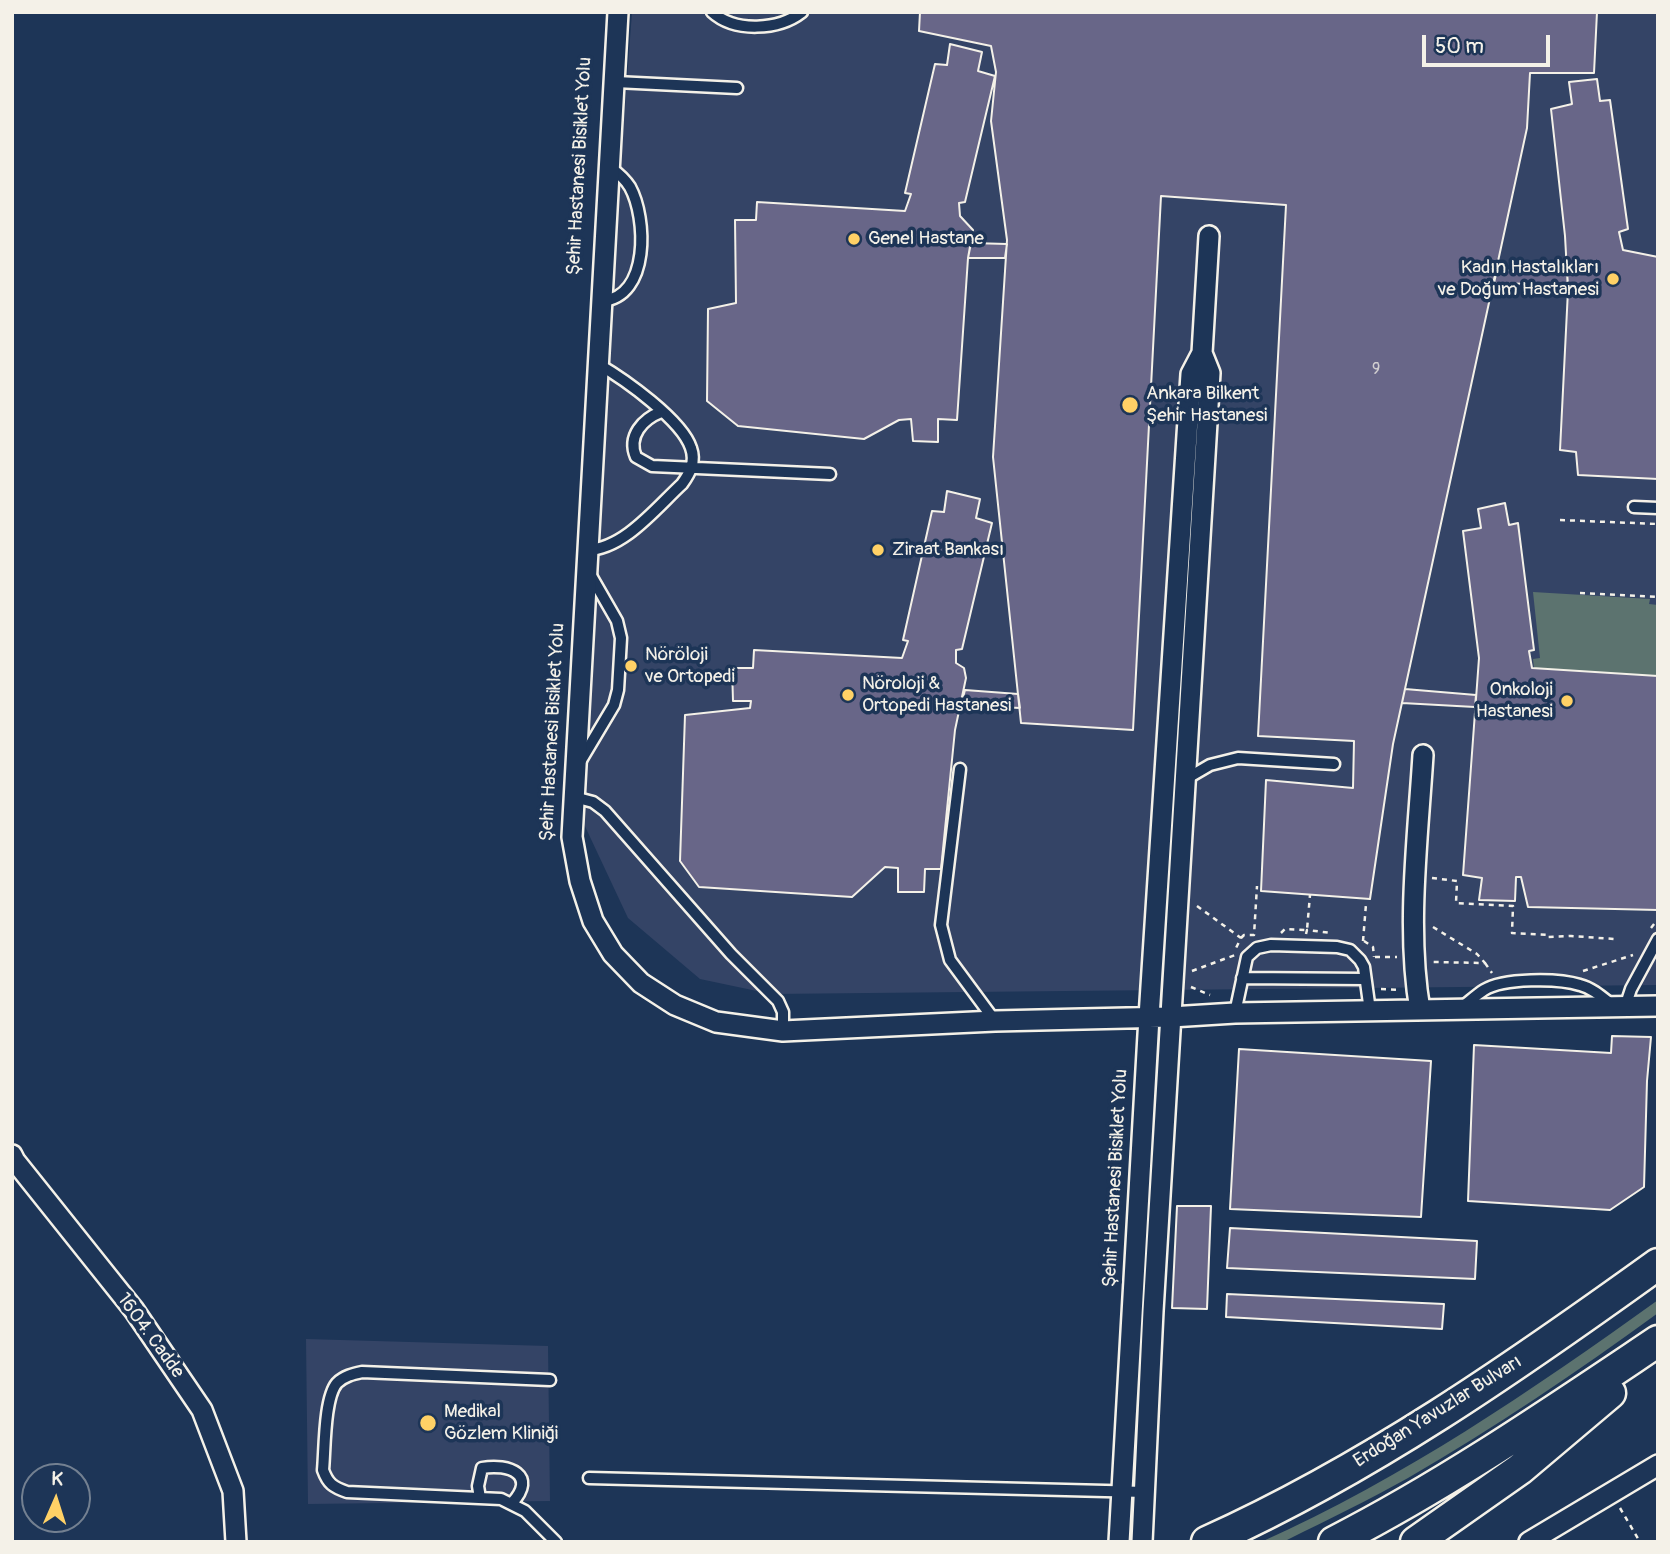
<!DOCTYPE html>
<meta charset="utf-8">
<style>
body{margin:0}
#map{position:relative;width:1670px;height:1554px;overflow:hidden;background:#1d3557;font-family:Pangolin,sans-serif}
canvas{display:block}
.frame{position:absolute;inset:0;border:14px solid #f4f1e8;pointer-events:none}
.north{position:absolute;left:21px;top:1463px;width:70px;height:70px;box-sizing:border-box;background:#1d3557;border:2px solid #738091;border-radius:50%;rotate:3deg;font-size:19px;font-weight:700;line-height:28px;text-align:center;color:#f4f1e8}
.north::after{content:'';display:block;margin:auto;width:24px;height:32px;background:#ffd166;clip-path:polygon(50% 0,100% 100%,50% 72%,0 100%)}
.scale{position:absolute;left:1422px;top:35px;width:128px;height:32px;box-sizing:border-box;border:4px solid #f4f1e8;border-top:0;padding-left:9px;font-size:21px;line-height:24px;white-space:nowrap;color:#f4f1e8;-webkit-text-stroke:5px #1d3557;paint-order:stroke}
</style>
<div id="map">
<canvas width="1670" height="1554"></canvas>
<div class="frame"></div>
<div class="north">K</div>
<div class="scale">50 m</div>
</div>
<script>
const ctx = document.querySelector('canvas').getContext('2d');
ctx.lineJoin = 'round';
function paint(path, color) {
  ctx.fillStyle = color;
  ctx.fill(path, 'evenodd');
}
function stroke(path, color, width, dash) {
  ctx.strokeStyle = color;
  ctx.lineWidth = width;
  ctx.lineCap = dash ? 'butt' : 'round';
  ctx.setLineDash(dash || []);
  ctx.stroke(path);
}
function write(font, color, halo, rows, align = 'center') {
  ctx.font = font + ' Pangolin,sans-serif';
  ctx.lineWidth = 7;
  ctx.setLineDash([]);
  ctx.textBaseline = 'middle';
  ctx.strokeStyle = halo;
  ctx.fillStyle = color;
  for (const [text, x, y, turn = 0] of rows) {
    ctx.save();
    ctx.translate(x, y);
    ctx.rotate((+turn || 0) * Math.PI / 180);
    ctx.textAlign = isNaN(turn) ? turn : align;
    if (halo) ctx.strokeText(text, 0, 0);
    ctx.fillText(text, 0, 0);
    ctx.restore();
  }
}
const built = new Path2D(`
 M632,12H1658V985L771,994L700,979L628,918L583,822L574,797Z
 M306,1339L548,1346L550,1501L308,1504Z`);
const green = new Path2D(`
 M1533,592L1650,599L1649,604L1658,605V676L1534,668L1533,659L1540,658Z
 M1658,1300V1313C1577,1372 1494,1428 1408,1478C1369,1500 1329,1519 1289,1539L1283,1542H1261C1404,1478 1531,1391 1658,1300Z`);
const building = new Path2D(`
 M920,12H1597L1594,73H1530L1527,128L1393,744L1370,899L1261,891L1266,780L1353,788L1354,741L1258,736L1286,205L1161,196L1133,730L1021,723L993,457L1007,240L991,121L996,72L991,46L919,31Z
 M950,44L982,52L978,71L995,76L965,202L959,203L960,216L973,230L968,258L957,420L938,419V442L913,441L911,419L899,420L864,439L738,426L707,401L708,309L736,303L735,220H756L757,202L905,211L911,194L905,193L935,64L947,65Z
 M1597,79L1600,101L1610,100L1628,229L1619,232L1623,250L1658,257V479L1578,475L1576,452L1560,450L1568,290L1565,236L1551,109L1572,104L1569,82Z
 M971,243L1007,244L1005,258H968Z
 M1497,270L1567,272L1568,285L1494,283Z
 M947,491L980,499L976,518L992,523L962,649L956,650V663L964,668L966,678L955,730L941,869H925L924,892H898V868L885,867L852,897L699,887L680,861L685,715L750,708L751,701H733L732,668H753L754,650L902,658L908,641L903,640L932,511L944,512Z
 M1505,503L1509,525L1518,523L1534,650L1529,651L1532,668L1658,676V910L1528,907L1521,877H1516L1515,901L1479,900L1482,878L1463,875L1479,658L1463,531L1481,528L1478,509Z
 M1405,689L1476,695L1475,707L1402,703Z
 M965,690L1018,694L1020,708L961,705Z
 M1612,1036L1651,1037L1647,1081L1644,1187L1610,1210L1468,1201L1474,1045L1611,1053Z
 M1239,1049L1431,1061L1421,1217L1230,1209Z
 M1177,1206H1211L1207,1309L1172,1308Z
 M1230,1228L1477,1241L1475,1279L1227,1268Z
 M1227,1294L1444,1304L1442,1329L1226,1317Z`);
const path = new Path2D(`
 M1560,520L1658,524
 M1580,593L1658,597
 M1432,878L1457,881L1456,903L1513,906L1512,933L1548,935V937L1571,936L1615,939
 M1197,906L1241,938L1236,948
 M1433,927L1477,954L1485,963L1433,962
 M1651,928L1658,919
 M1281,933L1285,929L1307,930L1310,895
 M1306,934L1307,930L1331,933
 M1241,938L1244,935H1254L1257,886
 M1363,941L1366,904
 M1364,941L1373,947L1374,957
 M1375,957H1397
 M1485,963L1492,973
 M1192,971L1235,955
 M1583,971L1633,955
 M1191,987L1210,995
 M1381,989L1399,990
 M1620,1508L1640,1542`);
const service = new Path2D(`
 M712,12C735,33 779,30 802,12
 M616,82L737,88
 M602,301C650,297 647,218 630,187C625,179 618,173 611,168
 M661,412C643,419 627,436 636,457L652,466L830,474
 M1634,507L1658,508
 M587,550C624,549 656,508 682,484C690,473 696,462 691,448C682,420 624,379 598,364
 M580,762L614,705L618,690L621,638L617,621L590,574
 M960,769L941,925L950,960L995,1021
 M1186,779L1210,765L1238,758L1334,764
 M574,797L593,802L605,811L731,954L778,1001L783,1012V1031
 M1242,978L1365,979
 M1462,1007C1469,1002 1476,995 1484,990C1503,978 1558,978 1580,985C1592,988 1602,997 1612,1005
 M1625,1007L1631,989L1658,939
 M1235,1013L1247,957L1257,948L1271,945L1337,947L1350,950L1360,960L1364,967L1370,1011
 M550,1380L362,1372C353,1374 344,1376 337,1383C324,1398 325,1450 323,1470C328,1484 333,1487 347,1492L501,1499L525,1511L556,1542
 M589,1478L1145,1492
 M480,1498L478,1486L482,1468C509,1463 538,1475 512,1503`);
const minor = new Path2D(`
 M618,12L572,837L580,881L593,921L613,954L641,983L675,1005L716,1022L783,1031L995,1021L1171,1017L1235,1013L1658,1006
 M1420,1010C1406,930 1418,836 1423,755
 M12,1155L15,1161L134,1310L202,1410L233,1491L236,1542
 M1119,1542L1149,1017L1191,374L1202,353L1209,236
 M1142,1542L1153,1311L1210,373L1202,353
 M1529,1542L1658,1465`);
const primary = new Path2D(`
 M1207,1542C1367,1470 1515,1367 1658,1264
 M1334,1542C1447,1484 1552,1412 1658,1341
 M1416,1542L1520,1469L1610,1393`);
const markers = [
 [854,239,7,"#ffd166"],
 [1613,279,7,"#ffd166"],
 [1130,405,9,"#ffd166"],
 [878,550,7,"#ffd166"],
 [631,666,7,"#ffd166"],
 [848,695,7,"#ffd166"],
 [1567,701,7,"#ffd166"],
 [428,1423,9,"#ffd166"]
];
const numberNames = [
 ["9",1376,370]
];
const streetNames = [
 ["Şehir Hastanesi Bisiklet Yolu",580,166,-87],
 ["Şehir Hastanesi Bisiklet Yolu",553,732,-87],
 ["Şehir Hastanesi Bisiklet Yolu",1116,1178,-87],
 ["1604. Cadde",150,1336,54],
 ["Erdoğan Yavuzlar Bulvarı",1438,1412,-32]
];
const poiNames = [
 ["Genel Hastane",868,239],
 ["Kadın Hastalıkları",1599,268,"right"],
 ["ve Doğum Hastanesi",1599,290,"right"],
 ["Ankara Bilkent",1146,394],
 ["Şehir Hastanesi",1146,416],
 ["Ziraat Bankası",892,550],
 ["Nöröloji",645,655],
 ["ve Ortopedi",645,677],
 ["Nöroloji &",862,684],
 ["Ortopedi Hastanesi",862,706],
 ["Onkoloji",1553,690,"right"],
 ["Hastanesi",1553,712,"right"],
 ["Medikal",444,1412],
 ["Gözlem Kliniği",444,1434]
];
paint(built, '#344466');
paint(green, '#5c736f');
paint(building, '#686688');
stroke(building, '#f4f1e8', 2);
stroke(service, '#f4f1e8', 15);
stroke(minor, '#f4f1e8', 24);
stroke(primary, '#f4f1e8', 35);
stroke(path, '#f4f1e8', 2.5, [5, 5]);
stroke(service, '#1d3557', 10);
stroke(minor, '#1d3557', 19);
stroke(primary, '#1d3557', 30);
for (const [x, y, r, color] of markers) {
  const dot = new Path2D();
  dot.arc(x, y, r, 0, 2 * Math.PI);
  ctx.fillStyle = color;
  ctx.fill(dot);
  stroke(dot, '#1d3557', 2.5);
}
write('16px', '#d1ced0', null, numberNames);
write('19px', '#f4f1e8', '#1d3557', streetNames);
write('19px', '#f4f1e8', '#1d3557', poiNames, 'left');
</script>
